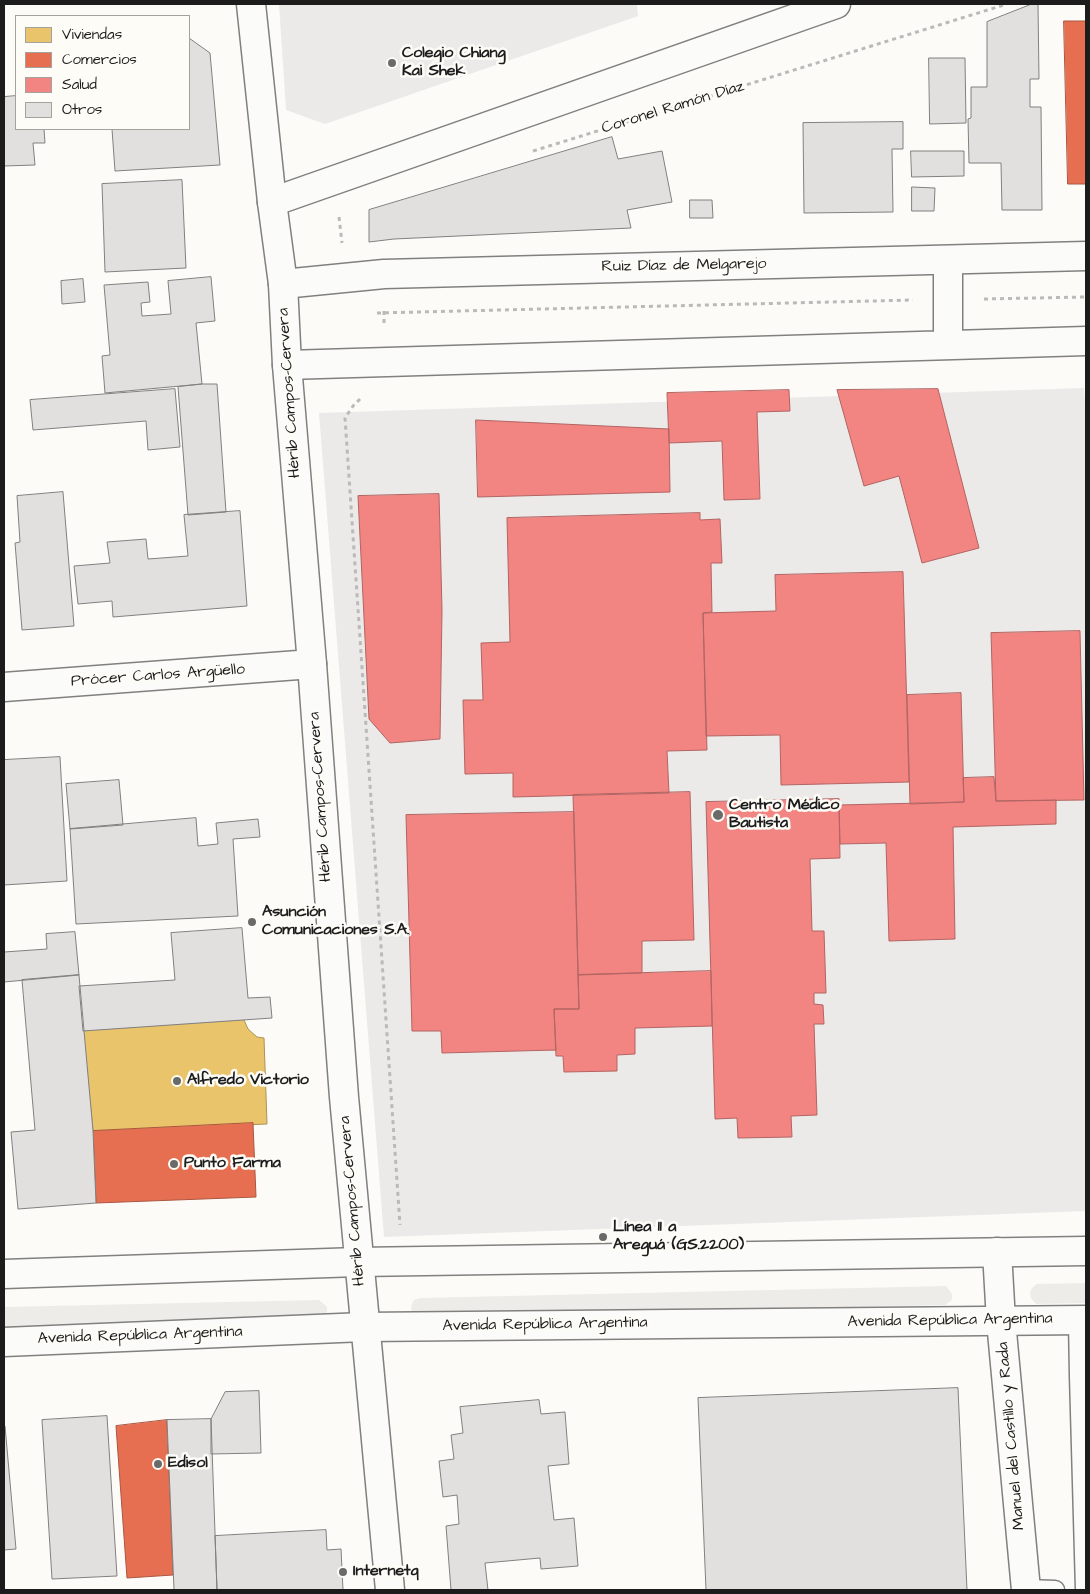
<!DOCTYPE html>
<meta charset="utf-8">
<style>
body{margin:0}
#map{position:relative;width:1090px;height:1594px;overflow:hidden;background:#fcfbf8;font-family:"Architects Daughter",sans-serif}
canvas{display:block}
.frame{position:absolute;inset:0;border:5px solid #1c1c1c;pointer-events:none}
.legend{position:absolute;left:15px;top:15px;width:175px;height:115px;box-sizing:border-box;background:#fdfcf7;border:1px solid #a3a29f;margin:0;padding:6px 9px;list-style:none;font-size:15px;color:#1c1c1c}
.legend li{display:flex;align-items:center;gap:10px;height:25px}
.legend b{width:25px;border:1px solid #a3a29f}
</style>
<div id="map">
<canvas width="1090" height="1594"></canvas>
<div class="frame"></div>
<ul class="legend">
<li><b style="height:14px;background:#e9c46a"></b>Viviendas</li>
<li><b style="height:14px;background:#e76f51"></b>Comercios</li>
<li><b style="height:14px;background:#f28482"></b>Salud</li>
<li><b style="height:14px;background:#e1e0de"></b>Otros</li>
</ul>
</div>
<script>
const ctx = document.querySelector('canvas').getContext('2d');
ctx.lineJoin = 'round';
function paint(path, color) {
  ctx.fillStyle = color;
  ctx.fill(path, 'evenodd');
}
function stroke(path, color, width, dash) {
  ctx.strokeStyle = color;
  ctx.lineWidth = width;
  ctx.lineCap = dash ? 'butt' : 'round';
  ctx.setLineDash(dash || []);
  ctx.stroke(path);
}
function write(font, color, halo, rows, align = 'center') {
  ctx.font = font + ' "Architects Daughter",sans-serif';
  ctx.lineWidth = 5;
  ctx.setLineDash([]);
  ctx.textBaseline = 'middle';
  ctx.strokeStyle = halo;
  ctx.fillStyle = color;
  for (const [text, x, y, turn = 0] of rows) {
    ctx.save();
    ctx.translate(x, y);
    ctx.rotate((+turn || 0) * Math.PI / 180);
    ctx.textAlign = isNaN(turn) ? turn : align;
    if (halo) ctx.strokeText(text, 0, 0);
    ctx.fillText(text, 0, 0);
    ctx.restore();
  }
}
const built = new Path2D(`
 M279,4H637L638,16L325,124L286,110Z
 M1084,388L1086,419V1211L384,1237L319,413Z`);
const green = new Path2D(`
 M1086,1283V1303L1036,1304C1028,1297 1028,1289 1037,1284Z
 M946,1286L952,1294V1300L945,1305L419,1318C411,1314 409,1308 414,1300L420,1298Z
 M319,1300L327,1307V1313L322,1318L317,1320L4,1327V1307Z`);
const homes = new Path2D(`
 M244,1020L248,1029L257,1037L264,1038L267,1124L93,1131L83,1031Z`);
const shops = new Path2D(`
 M1064,21H1086V184H1068Z
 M253,1123L256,1197L96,1203L93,1131Z
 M167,1420L173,1575L127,1578L116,1426Z`);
const health = new Path2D(`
 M938,389L979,548L922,563L899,476L864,486L837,390Z
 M789,390L790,411L757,412L760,499L724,500L722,441L669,443L667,393Z
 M476,420L669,429L670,492L478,497Z
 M439,494L442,610L440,739L390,743L369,719L358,496Z
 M700,513V520L720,519L722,563H711L712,612L703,613L707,750L667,751L669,793L513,797V773L465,774L463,700H483L481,643L510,642L507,518Z
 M903,572L909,782L781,785L780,735L706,736L703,613L776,611L775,575Z
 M1080,631L1084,800L996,801L991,633Z
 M961,693L964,802L910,804L907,695Z
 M994,777L996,801L1056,800V824L953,827L955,939L889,941L886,843L840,844L839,805L964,802L963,778Z
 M690,792L694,940L642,941V973L578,975L573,795Z
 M839,799L840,858L810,859L812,931H824L826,993H814V1004L823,1005L824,1024H814L817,1115L791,1116L792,1137L738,1138L737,1118L715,1119L706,802Z
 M574,812L579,1009H554L556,1050L442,1053L441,1031H412L406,815Z
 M711,971L712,1026L635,1028V1054L617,1055V1071L564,1072L563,1056H556L554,1009H579L578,975Z`);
const building = new Path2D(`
 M1032,4H1038L1039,79H1030V107H1041L1042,210H1002L1001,163H969L968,119L971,118V87H987V22Z
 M189,38L210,53L220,165L115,171L112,129H189Z
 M929,58H965L966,123L930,124Z
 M16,96V129H44L45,143H33L35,165L4,166V97Z
 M903,122V149H892L893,212L804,213L803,123Z
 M612,137L618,159L662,151L672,202L627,210L631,228L394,239L369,242V210Z
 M911,151H964V176L912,177Z
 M182,180L186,268L105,272L102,184Z
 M912,187L935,188L934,211H912Z
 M690,200H712L713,218H690Z
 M211,277L215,321L196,323L202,384L105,393L102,356L110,355L104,285L148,282L150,302L141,303L142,316L171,314L168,281Z
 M83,279L85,302L62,304L61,281Z
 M202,384H217L226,512L188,515L178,387Z
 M175,389L180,447L148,450L146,421L33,430L30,400Z
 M63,492L74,626L22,630L15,543L20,542L17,496Z
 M240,511L247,606L113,617L112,601L78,604L74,566L110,563L107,542L146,539L148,559L188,556L184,515Z
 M60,757L67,881L4,885V760Z
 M119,780L123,825L70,829L66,784Z
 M196,818L198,846L218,844L216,823L258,819L260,837L233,839L238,916L76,924L70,829Z
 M242,928L248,998L270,997L272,1018L83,1031L79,986L175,980L171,933Z
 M75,932L79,975L4,982V952L47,949L46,934Z
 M79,975L93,1131L96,1203L18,1209L11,1132L35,1130L22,980Z
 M958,1388L967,1590H706L698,1398Z
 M259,1391L261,1453L211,1454V1419L225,1392Z
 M539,1400L541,1414L565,1412L569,1464L548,1466L554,1520L574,1518L578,1566L541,1569L540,1558L485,1563L488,1590H451L446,1526L459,1524L457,1495L443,1497L439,1461L454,1459L451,1435L463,1433L460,1407Z
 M107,1416L117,1576L52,1579L42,1420Z
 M211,1419L217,1590H174L167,1420Z
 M4,1426H5L16,1549L4,1550Z
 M326,1530L327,1550L341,1549L343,1590H217L215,1536Z`);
const path = new Path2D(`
 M533,151L1007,4
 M339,217L342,243
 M984,299L1086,297
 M384,311V327
 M377,313L913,300
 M360,399L353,406L345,418L400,1225`);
const lane = new Path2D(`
 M1078,1320L1079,1376H1086
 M1079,1376L1085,1590
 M1026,1589L1055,1590`);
const street = new Path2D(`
 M272,202L836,4
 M283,284L384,274L1086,256
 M948,345V260
 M287,365L1086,341
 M4,687L312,664
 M997,1252L1001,1321L1026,1590`);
const secondary = new Path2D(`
 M251,4L272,202L283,284L287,365L312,664L344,1097L390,1590`);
const highway = new Path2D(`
 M4,1274L358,1262L1086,1251
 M4,1342L364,1327L1086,1320`);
const markers = [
 [392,63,5,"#6a6a69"],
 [718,815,6,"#6a6a69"],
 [252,922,5,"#6a6a69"],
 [177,1081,5,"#6a6a69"],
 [174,1164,5,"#6a6a69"],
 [603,1237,5,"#6a6a69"],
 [158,1464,5,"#6a6a69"],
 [343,1572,5,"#6a6a69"]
];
const poiNames = [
 ["Colegio Chiang",402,54],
 ["Kai Shek",402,72],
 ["Centro Médico",729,806],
 ["Bautista",729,824],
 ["Asunción",262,913],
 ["Comunicaciones S.A.",262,931],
 ["Alfredo Victorio",187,1081],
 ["Punto Farma",184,1164],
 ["Línea 11 a",613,1228],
 ["Areguá (GS.2200)",613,1246],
 ["Edisol",168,1464],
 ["Internetq",353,1572]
];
const streetNames = [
 ["Coronel Ramón Díaz",673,108,-17],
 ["Ruiz Díaz de Melgarejo",684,266,-1],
 ["Hérib Campos-Cervera",290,393,-94],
 ["Prócer Carlos Argüello",158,676,-4],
 ["Hérib Campos-Cervera",321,797,-94],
 ["Hérib Campos-Cervera",353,1201,-95],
 ["Avenida República Argentina",950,1321,-1],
 ["Avenida República Argentina",545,1325,-1],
 ["Avenida República Argentina",140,1336,-2],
 ["Manuel del Castillo y Rada",1012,1436,-95]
];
paint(built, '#ebeae8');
paint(green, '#edece8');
paint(homes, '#e9c46a');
stroke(homes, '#ac9253', 1);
paint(shops, '#e76f51');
stroke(shops, '#aa5641', 1);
paint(health, '#f28482');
stroke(health, '#b26563', 1);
paint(building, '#e1e0de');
stroke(building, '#81807f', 1);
stroke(lane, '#81807f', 21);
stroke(street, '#81807f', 31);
stroke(secondary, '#81807f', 31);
stroke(highway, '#81807f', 31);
stroke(path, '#bbbab8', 3, [4, 4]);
stroke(lane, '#fbfbf9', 18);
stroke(street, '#fbfbf9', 28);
stroke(secondary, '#fbfbf9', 28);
stroke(highway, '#fbfbf9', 28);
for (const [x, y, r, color] of markers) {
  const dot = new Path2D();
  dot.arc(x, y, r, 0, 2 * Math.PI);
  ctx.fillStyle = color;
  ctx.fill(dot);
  stroke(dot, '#fdfcf7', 2);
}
write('bold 16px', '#1c1c1c', '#fdfcf7', poiNames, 'left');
write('16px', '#1c1c1c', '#fdfcf7', streetNames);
</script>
